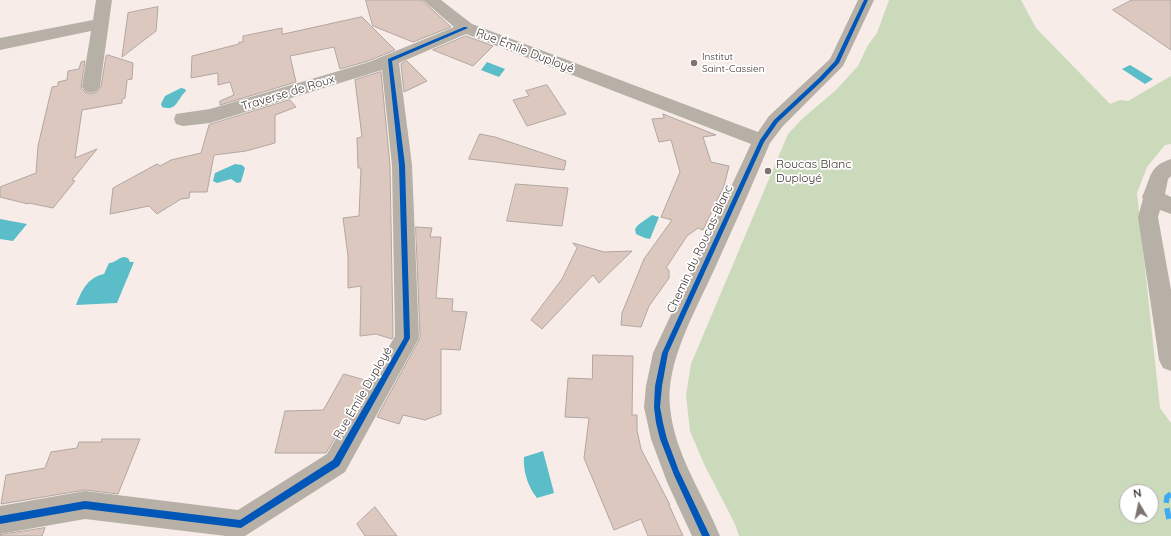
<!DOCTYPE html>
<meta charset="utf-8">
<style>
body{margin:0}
#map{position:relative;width:1171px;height:536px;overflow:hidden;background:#f7ece7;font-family:Quicksand,sans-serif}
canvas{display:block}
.north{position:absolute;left:1119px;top:484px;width:40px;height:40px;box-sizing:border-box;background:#fff;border:1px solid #b1adac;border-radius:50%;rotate:351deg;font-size:11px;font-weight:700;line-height:16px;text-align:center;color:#3c322f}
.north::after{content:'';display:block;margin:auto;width:14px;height:18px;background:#7d736f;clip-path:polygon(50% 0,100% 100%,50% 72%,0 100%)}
</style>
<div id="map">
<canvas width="1171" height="536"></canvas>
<div class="north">N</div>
</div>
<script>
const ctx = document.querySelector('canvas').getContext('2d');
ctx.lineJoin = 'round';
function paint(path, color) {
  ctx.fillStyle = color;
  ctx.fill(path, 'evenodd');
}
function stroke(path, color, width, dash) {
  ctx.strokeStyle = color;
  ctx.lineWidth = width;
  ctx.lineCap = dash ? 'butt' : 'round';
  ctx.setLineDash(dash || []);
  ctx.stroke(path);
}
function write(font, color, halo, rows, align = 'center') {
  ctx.font = font + ' Quicksand,sans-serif';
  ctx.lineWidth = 3.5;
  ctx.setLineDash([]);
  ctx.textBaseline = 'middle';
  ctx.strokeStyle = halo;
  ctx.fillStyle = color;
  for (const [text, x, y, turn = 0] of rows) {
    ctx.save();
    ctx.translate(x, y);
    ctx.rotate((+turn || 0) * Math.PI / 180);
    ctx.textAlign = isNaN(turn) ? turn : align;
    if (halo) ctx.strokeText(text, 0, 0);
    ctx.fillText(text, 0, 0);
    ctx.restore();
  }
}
const green = new Path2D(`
 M889,0H1021L1036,28L1110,104L1120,100L1128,101L1171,76V144L1165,145L1147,167L1137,193L1160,408L1171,423V536H739L735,524L704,464L690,431L686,395L691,364L788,134L802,119L836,90L858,66L868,45L877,33ZM1127,492H1151V516H1127Z`);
const water = new Path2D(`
 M487,62L505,69L499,77L481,70Z
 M1130,65L1153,79L1145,84L1122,69Z
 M181,88L185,89L186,91C177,99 177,112 162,107L161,104L165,96Z
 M235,164L242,165L245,168L241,182L237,183L231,179L217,183L213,181L215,173Z
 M652,215L659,217L650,239L645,238L636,234L635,229L638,225Z
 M0,219L27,224L13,241L0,239Z
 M124,257L128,258L130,262H134L117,303L76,305C82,290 87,278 104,274L109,263C115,263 118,258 124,257Z
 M543,451L554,493L537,498C528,487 523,471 524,457Z`);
const building = new Path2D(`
 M366,0H422L451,27L413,42L373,26Z
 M1132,0H1171V50L1113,10Z
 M158,7L156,31L122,57L128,13Z
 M362,17L395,50L368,61L340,69L334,47L290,56L296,82L220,105V101L234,95L230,82L218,85V73L191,78L192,56L239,44V42H243V36L282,28V34Z
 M466,36L493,46L473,66L433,50Z
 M108,55L133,63L132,79L127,80L125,98L122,99V103L82,110L75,158L97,149L72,180L75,181L53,208L29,203L28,204L0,197V187L36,173L38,146L52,87L58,86V82L67,80L68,71L79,69L81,62L85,61L81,88L85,92L91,94L97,92L101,87L106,56Z
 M407,61L427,81L404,92L401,64Z
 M381,72L390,165L393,336L392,339L376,334L360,336L361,286L348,288V256L343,218L359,216L361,168H358L357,138L362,137L355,80Z
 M547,85L566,114L527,126L513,100L529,96L526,91Z
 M290,100L296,107L275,115V143L246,151L214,155L207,192H190L189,198L181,199L157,214L149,206L110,214L113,188L157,164L160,166L171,160L201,153L209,125Z
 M663,114L716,135L703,137L711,162L729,166L724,186L703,230L698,228L687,236L666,268L669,270V278L649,306L641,327L621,325L622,313L644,259L672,220L661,217L680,172L671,140L659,142L652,119L664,118Z
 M480,134L495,137L566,161L564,170L469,159Z
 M516,184L568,188L562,226L507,221Z
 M416,227L432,228L430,237H441L436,298L453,299L452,311L467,312L460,350L441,349V414L425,420L403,415L399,424L377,417L420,338Z
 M573,243L604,252L632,251L599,283L593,275L542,329L531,320L562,279L577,248Z
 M593,355L633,356L632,415H637V430L641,449L670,505H669L683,536H648L641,519L614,530L584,458L589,418L565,417L568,378L592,379Z
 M344,374L368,381L326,453H275L285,411L323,410Z
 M102,439H140L118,494L85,490L1,504L6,475L45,468L51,452L77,448L79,442H101Z
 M375,507L397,536H365L357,524Z
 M45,528L42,536H0V535Z`);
const minor = new Path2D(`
 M96,0H112L100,87L97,91L91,93L85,91L82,87L91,31L0,50V38L93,20Z
 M423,0H441L472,24L758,132L769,116L830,59L858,0H874L843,66L783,126L770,143C752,186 733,228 714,270C696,310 665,363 670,407C674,453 703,494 720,536H692L667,482L651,439L644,407L646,386L653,353L751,144L466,34L399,63L412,165L419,338L345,472L245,536H226L85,519L0,534V506L85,491L238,510L327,454L395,336L392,165L382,70L210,123L183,126L176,124L174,119L176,114L210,109L369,62L454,27Z
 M1171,159V176L1168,179L1165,194L1171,197V214L1160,210L1158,217L1171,290V371L1163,368L1159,360L1138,217L1143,199L1142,197C1151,179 1148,166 1171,159Z`);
const quiet = new Path2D(`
 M1169,519L1166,504L1167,497L1171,494`);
const cycleway = new Path2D(`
 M864,0H868L839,63L823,80L778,122L764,142L668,353L662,386L660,407L663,423L667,439L679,471L710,536H702L674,475L660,439L656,423L654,407L655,386L662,353L760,140L774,120L819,78L835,61Z
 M464,27H466L468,28L392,61L405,165L410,338L339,466L241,528L85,509L0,524V516L85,501L240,520L333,460L404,338L399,165L388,60V59Z`);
const markers = [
 [694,63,4,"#7d736f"],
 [768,171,4,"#7d736f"]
];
const farPoinames = [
 ["Institut",702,57],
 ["Saint-Cassien",702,69]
];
const streetNames = [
 ["Rue Émile Duployé",525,51,21],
 ["Traverse de Roux",288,93,-17],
 ["Chemin du Roucas-Blanc",700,249,-65],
 ["Rue Émile Duployé",363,393,-60]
];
const poiNames = [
 ["Roucas Blanc",776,164],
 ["Duployé",776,178]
];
paint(green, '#cbdabb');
paint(water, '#5abdc8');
paint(building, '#ddc8bf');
stroke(building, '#b0a6a2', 1);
paint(minor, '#b6b0a6');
stroke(quiet, '#3fa9f5', 5.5, [11, 5.5]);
paint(cycleway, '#0057b8');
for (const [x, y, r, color] of markers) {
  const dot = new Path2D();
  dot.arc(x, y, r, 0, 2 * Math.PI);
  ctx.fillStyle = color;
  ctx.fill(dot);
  stroke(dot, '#fff', 1.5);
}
write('10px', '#3c322f', '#fff', farPoinames, 'left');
write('12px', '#3c322f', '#fff', streetNames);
write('12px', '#3c322f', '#fff', poiNames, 'left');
</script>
